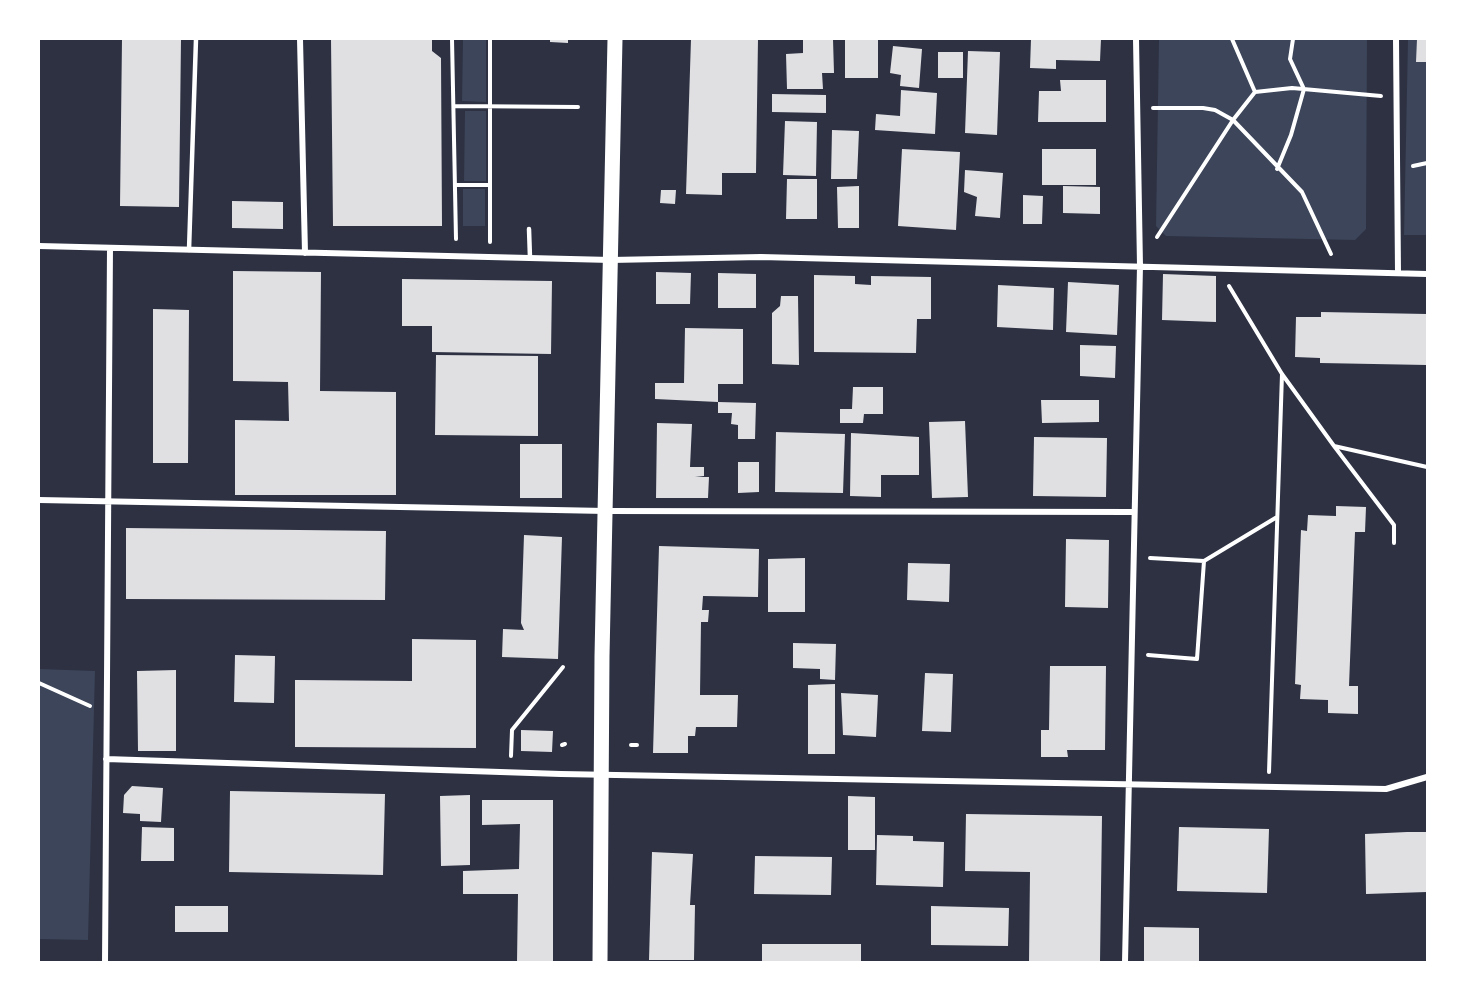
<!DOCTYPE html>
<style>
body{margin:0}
#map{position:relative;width:1466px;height:1001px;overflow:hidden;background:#2d3142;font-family:Montserrat,sans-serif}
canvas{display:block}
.frame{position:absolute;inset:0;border:40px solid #fff;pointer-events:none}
</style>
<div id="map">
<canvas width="1466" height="1001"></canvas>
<div class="frame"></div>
</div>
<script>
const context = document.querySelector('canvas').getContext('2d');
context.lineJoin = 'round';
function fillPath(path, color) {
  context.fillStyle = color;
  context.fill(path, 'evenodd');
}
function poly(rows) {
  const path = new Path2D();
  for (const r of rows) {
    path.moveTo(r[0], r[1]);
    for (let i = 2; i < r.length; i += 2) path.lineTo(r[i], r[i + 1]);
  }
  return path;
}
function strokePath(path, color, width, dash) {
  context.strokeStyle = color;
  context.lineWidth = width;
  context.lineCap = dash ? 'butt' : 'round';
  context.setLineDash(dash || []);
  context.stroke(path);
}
fillPath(poly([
 [463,39,486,39,486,102,462,101],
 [1159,39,1367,39,1366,229,1355,240,1166,236,1156,226],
 [1408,39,1427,39,1427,235,1404,235],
 [465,111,486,111,486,181,464,181],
 [463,189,485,189,485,226,463,226],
 [39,669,95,671,88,940,39,939]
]), '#3c4559');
fillPath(poly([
 [122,39,181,39,179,207,120,206],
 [331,39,432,39,432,51,441,58,442,226,333,226],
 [550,39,568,39,568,43,550,42],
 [691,39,758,39,756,173,722,173,722,195,686,194],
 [803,39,833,39,834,73,822,73,823,89,787,89,786,54,803,53],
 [845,39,878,39,878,78,845,78],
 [1031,39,1101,39,1100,61,1056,60,1056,69,1030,68],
 [1417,39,1427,39,1427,62,1416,62],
 [893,46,922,49,919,88,900,86,901,75,890,73],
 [968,51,1000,52,997,135,965,133],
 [938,52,963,52,963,78,938,78],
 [1060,80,1106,80,1106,122,1038,122,1039,91,1061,91],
 [901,90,937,93,935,134,875,130,876,114,900,116],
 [772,94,826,95,826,113,772,112],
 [785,121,817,122,816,176,783,175],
 [832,130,859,131,857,179,831,179],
 [902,149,960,152,956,230,898,226],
 [1042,149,1096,149,1096,185,1042,185],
 [965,170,1003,173,1000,218,975,216,977,197,964,192],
 [787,179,817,179,817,219,786,219],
 [859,186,859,228,838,228,837,187],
 [1063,186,1100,187,1100,214,1063,213],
 [661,190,676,190,675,204,660,203],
 [1023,195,1043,196,1042,224,1023,224],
 [232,201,283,202,283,229,232,228],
 [233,271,321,272,320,391,396,392,396,495,235,495,235,420,289,421,288,382,233,381],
 [656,272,691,273,690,304,656,304],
 [718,273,756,274,756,308,718,308],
 [1163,274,1216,276,1216,322,1162,320],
 [814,275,855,276,855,284,871,285,871,276,931,277,931,319,917,319,916,353,814,352],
 [402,279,552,281,551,354,432,352,432,326,402,326],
 [1068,282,1119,285,1117,335,1066,332],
 [998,285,1054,288,1053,330,997,327],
 [781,296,798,296,799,365,772,364,772,313,780,306],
 [153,309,189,310,188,463,153,463],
 [1321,312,1427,314,1427,365,1320,363,1320,358,1295,357,1296,317,1321,317],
 [685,328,743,329,743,384,718,384,718,402,756,403,755,439,738,439,738,425,731,424,732,413,718,413,718,402,655,399,655,383,684,383],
 [1080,345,1116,346,1115,378,1080,376],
 [436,355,538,356,538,436,435,435],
 [853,387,883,387,883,414,864,414,863,423,840,423,840,409,852,409],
 [1041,400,1099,400,1099,422,1042,423],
 [965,421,968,497,932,498,929,422],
 [657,423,692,424,690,467,704,467,704,476,695,477,709,477,708,498,656,498],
 [776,432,845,434,843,493,775,492],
 [851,433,919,437,919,475,881,475,881,497,850,496],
 [1034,437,1107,438,1106,497,1033,496],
 [520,444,562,444,562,498,520,498],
 [738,462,759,462,759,492,738,493],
 [1336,506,1366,507,1365,532,1355,532,1349,686,1358,686,1358,714,1328,713,1328,700,1300,699,1301,685,1295,684,1301,530,1307,531,1308,515,1336,516],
 [126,528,386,531,385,600,126,599],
 [524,535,562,537,558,659,502,657,503,629,524,630,521,623],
 [1066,539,1109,540,1108,608,1065,607],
 [659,546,759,549,758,597,703,596,702,610,709,610,708,622,701,622,700,695,738,695,737,727,696,727,695,736,688,736,688,753,653,753],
 [805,558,805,612,768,612,768,559],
 [908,563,950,564,949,602,907,600],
 [412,639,476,640,476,748,295,747,295,680,412,681],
 [793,643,836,644,835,680,820,679,820,669,793,668],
 [235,655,275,656,274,703,234,702],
 [1050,666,1106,666,1105,750,1067,750,1068,757,1041,757,1041,730,1049,730],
 [176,670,176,751,138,751,137,671],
 [925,673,953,674,951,732,922,731],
 [835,684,835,754,808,754,808,685],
 [841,693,878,695,876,737,843,735],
 [521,730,553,731,552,752,521,751],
 [132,786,163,788,161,822,140,821,140,814,123,813,124,795],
 [230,791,385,794,383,875,229,872],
 [470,795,470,865,441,866,440,796],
 [848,796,875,797,875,850,848,850],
 [482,800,553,800,553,962,517,962,518,894,463,894,463,871,519,869,520,824,482,825],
 [966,814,1102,816,1100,962,1029,962,1030,872,965,871],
 [142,827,174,828,174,861,141,861],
 [1179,827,1269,829,1267,893,1177,891],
 [1407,832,1427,832,1427,892,1366,894,1365,834],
 [877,835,913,836,913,841,944,842,943,887,876,885],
 [652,852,693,854,690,905,695,905,694,960,649,960],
 [755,856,832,857,831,895,754,894],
 [175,906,228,906,228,932,175,932],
 [931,906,1009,908,1008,946,931,945],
 [1144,927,1199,928,1199,962,1144,962],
 [762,944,861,944,861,962,762,962]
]), '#e0e0e3');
strokePath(poly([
 [452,39,456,239],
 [1232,39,1255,92],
 [454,106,578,107],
 [1153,108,1203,108,1215,110,1233,120,1302,192,1331,254],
 [1413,166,1427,163],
 [1277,169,1291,135,1304,89,1290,59,1293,39],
 [455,185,490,185],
 [1157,237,1233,120,1255,92,1292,88,1381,96],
 [490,242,490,39],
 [1229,286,1282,374,1334,446,1427,467],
 [1334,446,1394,525,1394,543],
 [1150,558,1204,561,1277,517],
 [1148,655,1197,659,1204,561],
 [39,683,90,706],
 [562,745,565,744],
 [631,745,637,745],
 [511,756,512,730,563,667],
 [1269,772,1282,374]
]), '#fff', 4);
strokePath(poly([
 [529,229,530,258],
 [189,250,196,39]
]), '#fff', 4.5);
strokePath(poly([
 [300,39,305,253],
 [1396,39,1398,273],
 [39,246,611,260,761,257,1427,274],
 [39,500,606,511,1133,512],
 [106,759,561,774,1386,789,1427,777],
 [105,962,110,248],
 [1125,962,1140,266,1136,39]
]), '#fff', 6);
strokePath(poly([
 [600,962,602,656,615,39]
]), '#fff', 15);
</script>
